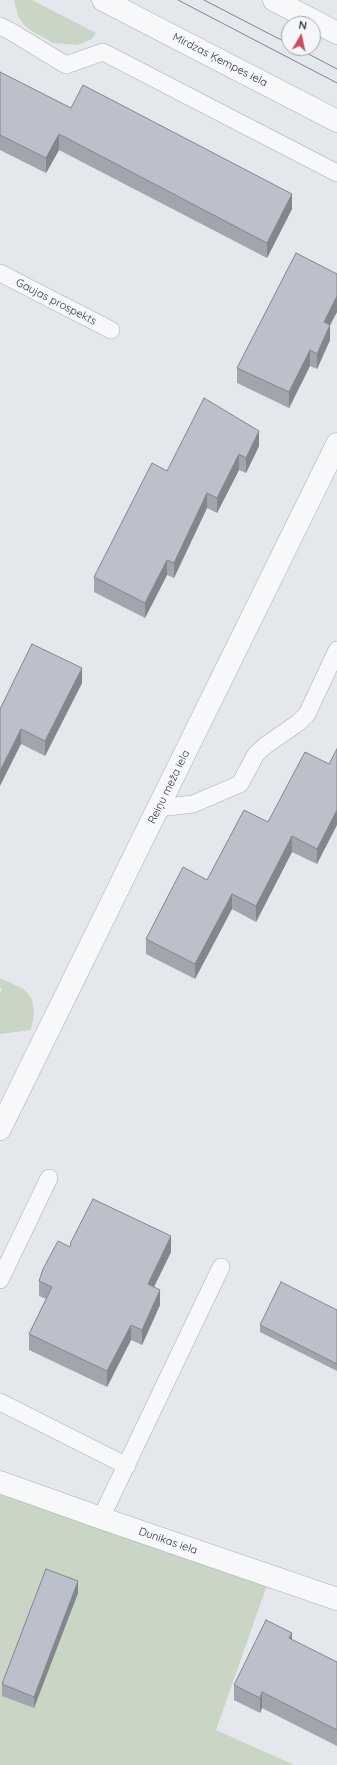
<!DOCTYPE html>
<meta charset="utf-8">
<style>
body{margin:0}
#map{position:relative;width:337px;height:1765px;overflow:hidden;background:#e4e7ec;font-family:Quicksand,sans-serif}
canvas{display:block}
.north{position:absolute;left:281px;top:16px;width:40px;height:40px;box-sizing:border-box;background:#f4f6f9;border:1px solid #a4a8b1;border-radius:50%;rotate:9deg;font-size:11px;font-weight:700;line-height:16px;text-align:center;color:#2b3445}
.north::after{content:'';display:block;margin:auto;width:14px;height:18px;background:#d1495b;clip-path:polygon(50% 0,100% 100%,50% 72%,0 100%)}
</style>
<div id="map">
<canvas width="337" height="1765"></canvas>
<div class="north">N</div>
</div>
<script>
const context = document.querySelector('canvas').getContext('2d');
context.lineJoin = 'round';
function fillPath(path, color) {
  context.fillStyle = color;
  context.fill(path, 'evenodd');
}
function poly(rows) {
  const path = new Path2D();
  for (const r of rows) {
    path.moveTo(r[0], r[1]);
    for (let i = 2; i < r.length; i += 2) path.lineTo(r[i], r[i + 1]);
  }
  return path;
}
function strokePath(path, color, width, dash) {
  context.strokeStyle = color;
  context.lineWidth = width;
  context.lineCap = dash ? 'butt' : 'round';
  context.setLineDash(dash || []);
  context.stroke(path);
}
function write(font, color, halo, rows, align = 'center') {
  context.font = font + ' Quicksand,sans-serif';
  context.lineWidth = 3.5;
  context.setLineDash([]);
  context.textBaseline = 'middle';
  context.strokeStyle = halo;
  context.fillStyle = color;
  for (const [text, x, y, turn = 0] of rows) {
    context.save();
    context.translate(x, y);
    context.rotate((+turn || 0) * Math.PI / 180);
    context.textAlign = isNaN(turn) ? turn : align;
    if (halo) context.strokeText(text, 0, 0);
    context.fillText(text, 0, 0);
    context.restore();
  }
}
fillPath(poly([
 [14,0,32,0,96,33,92,39,77,45,53,43,30,30,24,25,18,16],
 [0,978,24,989,32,999,34,1014,31,1030,0,1034,0,993,2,989,0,988],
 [0,1492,267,1585,216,1730,294,1765,0,1765]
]), '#c9d6c5');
const service = poly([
 [0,26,10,31,66,65,103,52,337,173],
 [0,273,111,330],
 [159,808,193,804,240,784,256,754,266,745,298,723,307,714,337,650],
 [0,1280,49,1178],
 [0,1402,127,1466],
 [101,1518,221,1267]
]);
const minor = poly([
 [103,0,337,121],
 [274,0,337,33],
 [0,1129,337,444],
 [0,1482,101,1518,337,1599]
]);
strokePath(service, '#a9aeb7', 18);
strokePath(minor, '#a9aeb7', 23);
strokePath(service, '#f7f8fa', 17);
strokePath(minor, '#f7f8fa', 22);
strokePath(poly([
 [178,0,337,83],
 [204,0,289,44],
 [297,48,337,69]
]), '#7d8696', 1);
fillPath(poly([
 [0,73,71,108,292,209,267,258,59,150,46,173,0,150],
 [337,274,337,312,330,325,330,340,317,369,310,366,289,408,237,383,237,368],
 [259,446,246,473,239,470,217,513,207,508,174,578,167,575,145,618,94,592,94,577,167,471],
 [82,683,45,756,21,744,0,709],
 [329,764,317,864,292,852,256,922,232,909,195,979,146,954,146,939],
 [70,1247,171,1252,154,1287,160,1305,142,1345,131,1340,107,1387,29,1350,29,1334,46,1299,39,1296,39,1281],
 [337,1310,337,1371,260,1332,260,1325],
 [78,1593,34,1708,2,1696,2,1684],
 [292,1640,337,1662,337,1746,262,1708,260,1713,234,1700,234,1685]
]), '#a1a5ae');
fillPath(poly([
 [59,134,59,150,46,173,46,158],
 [292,194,292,209,267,258,267,243],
 [337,296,337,312,330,325,330,340,317,369,317,354,324,322],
 [310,350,310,366,289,408,289,392],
 [259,431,259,446,246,473,246,458],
 [239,454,239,470,217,513,217,498],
 [207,493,207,508,174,578,174,563],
 [167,560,167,575,145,618,145,603],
 [82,668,82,683,45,756,45,741],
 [21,729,21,744,0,786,0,771],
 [337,810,337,825,317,864,317,849],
 [292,836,292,852,256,922,256,906],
 [232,894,232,909,195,979,195,964],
 [171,1236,171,1252,148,1299,148,1284],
 [160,1290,160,1305,142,1345,142,1330],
 [131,1325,131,1340,107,1387,107,1371],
 [78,1581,78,1593,34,1708,34,1697],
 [292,1633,292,1648,289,1638],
 [262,1692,262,1708,260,1713,260,1698]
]), '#83868d');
const building = poly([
 [0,72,71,108,83,85,292,194,267,243,59,134,46,158,0,135,0,72],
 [296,253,337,274,337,296,324,322,330,325,317,354,310,350,289,392,237,368,296,253],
 [204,398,259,431,246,458,239,454,217,498,207,493,174,563,167,560,145,603,94,577,152,463,167,471,204,398],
 [32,644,82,668,45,741,21,729,0,771,0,709,32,644],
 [337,749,337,810,317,849,292,836,256,906,232,894,195,964,146,939,183,867,207,880,244,810,268,822,305,752,329,764,337,749],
 [93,1199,171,1236,148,1284,160,1290,142,1330,131,1325,107,1371,29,1334,52,1287,39,1281,43,1269,58,1241,70,1247,71,1242,93,1199],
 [281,1282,337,1310,337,1364,260,1325,281,1282],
 [46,1569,78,1581,34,1697,2,1684,46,1569],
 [266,1620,292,1633,289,1638,337,1662,337,1730,262,1692,260,1698,234,1685,266,1620]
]);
fillPath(building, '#bbc0ca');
strokePath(building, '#83868d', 1);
write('11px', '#2b3445', '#f4f6f9', [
 ["Mirdzas Ķempes iela",220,60,27],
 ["Gaujas prospekts",56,302,27],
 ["Reiņu meža iela",169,787,-64],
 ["Dunikas iela",168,1541,19]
]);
</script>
